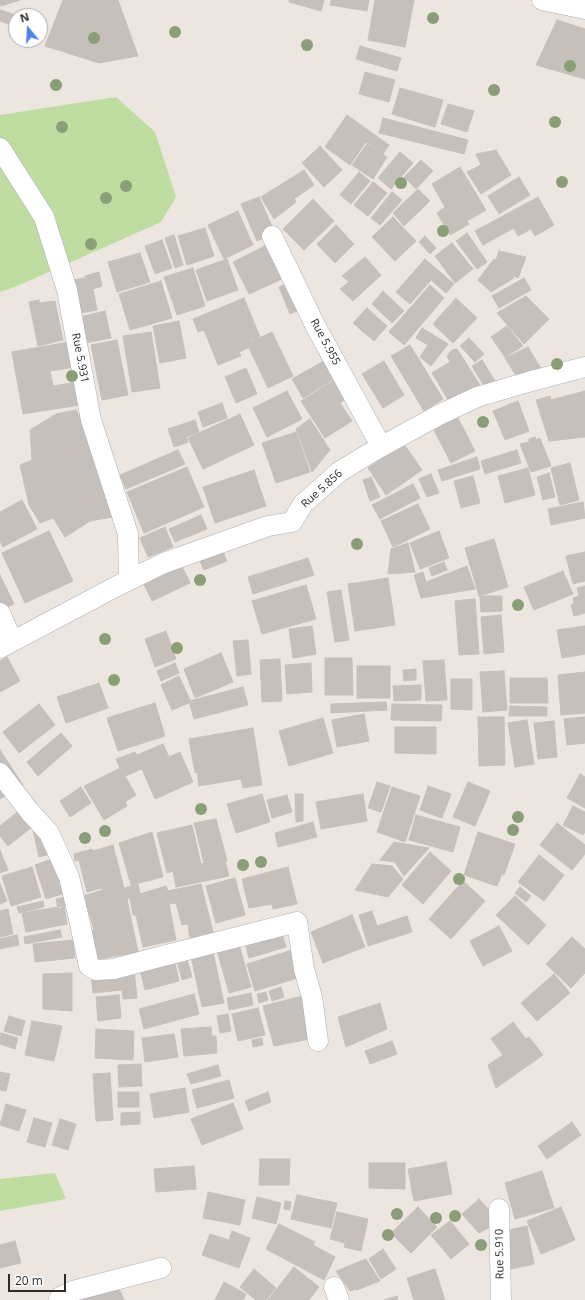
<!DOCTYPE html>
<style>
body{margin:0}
#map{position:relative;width:585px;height:1300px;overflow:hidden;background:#ece5e0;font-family:"Open Sans",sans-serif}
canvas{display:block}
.north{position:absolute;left:8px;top:8px;width:40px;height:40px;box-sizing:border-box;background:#fff;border:1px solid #ababab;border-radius:50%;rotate:342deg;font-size:11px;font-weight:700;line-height:16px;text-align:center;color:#2c2c2c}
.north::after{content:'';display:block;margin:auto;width:14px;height:18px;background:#4f83ea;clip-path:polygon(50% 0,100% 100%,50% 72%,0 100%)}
.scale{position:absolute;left:8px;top:1274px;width:58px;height:18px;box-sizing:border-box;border:2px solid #2c2c2c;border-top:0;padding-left:5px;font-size:12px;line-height:14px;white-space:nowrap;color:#2c2c2c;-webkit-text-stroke:3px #fff;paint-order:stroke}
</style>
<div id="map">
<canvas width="585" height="1300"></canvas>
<div class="north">N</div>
<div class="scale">20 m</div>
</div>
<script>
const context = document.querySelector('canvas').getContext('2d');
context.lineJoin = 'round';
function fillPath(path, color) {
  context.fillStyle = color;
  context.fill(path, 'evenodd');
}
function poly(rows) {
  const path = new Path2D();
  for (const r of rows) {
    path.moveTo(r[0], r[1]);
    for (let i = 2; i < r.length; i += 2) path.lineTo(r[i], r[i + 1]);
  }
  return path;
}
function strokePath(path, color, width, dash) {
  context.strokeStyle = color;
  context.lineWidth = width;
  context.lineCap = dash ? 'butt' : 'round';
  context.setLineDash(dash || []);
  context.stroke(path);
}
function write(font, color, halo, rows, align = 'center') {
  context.font = font + ' "Open Sans",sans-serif';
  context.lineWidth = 4;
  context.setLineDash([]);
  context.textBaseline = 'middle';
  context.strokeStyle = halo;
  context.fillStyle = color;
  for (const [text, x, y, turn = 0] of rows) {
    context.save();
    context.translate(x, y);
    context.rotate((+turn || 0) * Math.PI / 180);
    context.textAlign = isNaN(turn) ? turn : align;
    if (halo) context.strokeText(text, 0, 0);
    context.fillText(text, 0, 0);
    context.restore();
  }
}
fillPath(poly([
 [116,97,155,132,176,197,161,222,17,286,0,292,0,115],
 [55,1173,66,1199,0,1211,0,1179]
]), '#bfdda1');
const building = poly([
 [0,0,20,0,1,6,0,0],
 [63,0,118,0,138,56,99,63,45,46,63,0],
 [289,0,324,0,321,11,289,2,289,0],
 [331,0,369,0,367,11,330,5,331,0],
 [375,0,414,0,405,47,368,40,375,0],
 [0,10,16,15,12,25,0,21,0,10],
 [557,20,585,29,585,79,536,65,557,20],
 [360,46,401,58,397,71,356,59,360,46],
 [365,72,395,80,389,102,359,94,365,72],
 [400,88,443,100,435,127,392,114,400,88],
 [448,104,474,111,467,132,441,124,448,104],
 [347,115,389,145,383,154,366,142,350,165,325,147,347,115],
 [383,118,468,140,464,154,379,133,383,118],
 [367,144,387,157,373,179,352,165,367,144],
 [320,146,342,170,324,187,302,163,320,146],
 [496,150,511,175,481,194,467,172,481,165,476,154,496,150],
 [400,152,413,163,391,189,378,178,400,152],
 [421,160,433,171,416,189,404,177,421,160],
 [460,167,486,210,467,221,469,224,450,235,437,213,445,207,432,184,460,167],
 [304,170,314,185,294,199,296,202,274,219,261,197,304,170],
 [359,172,370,181,351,204,340,195,359,172],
 [519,177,530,195,499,214,488,196,519,177],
 [373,182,387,193,368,216,354,205,373,182],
 [418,189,430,201,404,226,393,213,418,189],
 [392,192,402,200,380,225,371,218,392,192],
 [259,197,275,233,257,241,241,204,259,197],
 [538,197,554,225,535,236,531,229,518,236,514,228,483,245,475,231,538,197],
 [313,199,334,221,304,250,283,229,313,199],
 [238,211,253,245,224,259,208,225,238,211],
 [393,217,416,241,395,261,372,237,393,217],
 [336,225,354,244,335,263,317,244,336,225],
 [205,228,214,256,187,265,178,236,205,228],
 [467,233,487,262,477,269,456,241,467,233],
 [174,235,183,265,175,268,165,238,174,235],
 [425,236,436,248,430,254,419,242,425,236],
 [162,240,172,268,155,274,145,246,162,240],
 [452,243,473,269,455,283,435,256,452,243],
 [265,246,282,279,249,294,233,262,265,246],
 [499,251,526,257,518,278,511,274,514,278,491,292,478,280,494,259,496,260,499,251],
 [140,253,150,282,117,292,108,262,140,253],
 [365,257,381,275,353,301,340,289,349,282,342,276,365,257],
 [227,259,238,290,207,301,196,270,227,259],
 [425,259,454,284,446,293,431,280,410,304,396,292,425,259],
 [193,268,205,306,177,315,164,277,193,268],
 [99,272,102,286,93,289,97,310,76,314,73,280,85,278,85,276,99,272],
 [524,278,531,290,499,308,492,296,524,278],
 [295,280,306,307,290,314,279,287,295,280],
 [161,281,172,318,130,330,119,294,161,281],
 [430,285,444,298,404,345,389,332,430,285],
 [383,291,404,311,392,323,372,304,383,291],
 [526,296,549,319,524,344,497,313,526,296],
 [244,298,260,337,250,341,252,346,239,352,241,356,218,365,204,330,198,332,193,319,244,298],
 [456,298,477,318,453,343,433,324,456,298],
 [39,300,39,303,55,301,63,340,38,346,29,302,39,300],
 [367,308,387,326,374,341,353,323,367,308],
 [105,311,111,338,85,343,80,317,105,311],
 [179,321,186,358,160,363,153,326,179,321],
 [507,326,523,346,505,357,491,337,507,326],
 [422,328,448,344,431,366,420,357,428,345,416,338,422,328],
 [151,332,160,388,132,392,123,336,151,332],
 [272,332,293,376,268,388,249,348,253,346,251,342,272,332],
 [469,338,484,354,475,362,460,346,469,338],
 [117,340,128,395,102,400,91,345,117,340],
 [69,342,74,367,50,371,53,386,77,382,80,405,23,414,12,352,69,342],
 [410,345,443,399,424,411,391,356,410,345],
 [528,347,543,372,522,385,505,358,528,347],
 [457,349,480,385,450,403,432,373,450,362,447,356,452,350,457,349],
 [329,358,339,376,303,398,292,379,329,358],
 [482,360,500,389,490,396,472,366,482,360],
 [384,361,404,395,383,408,362,374,384,361],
 [246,368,257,394,236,403,225,377,246,368],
 [346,373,358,391,340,403,352,421,325,438,301,401,346,373],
 [287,391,302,419,267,437,253,408,287,391],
 [585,391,585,437,549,441,536,400,550,396,551,400,585,391],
 [518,401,529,431,505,440,493,411,518,401],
 [222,403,227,418,203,427,198,412,222,403],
 [76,410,104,469,112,517,90,521,65,537,53,518,40,523,29,505,20,465,32,460,30,430,56,414,76,410],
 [240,414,254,445,203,469,188,438,240,414],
 [457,416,475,451,451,463,433,428,457,416],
 [310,419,330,450,312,472,296,429,310,419],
 [195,420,199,432,186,437,188,442,174,447,168,429,195,420],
 [296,432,310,472,276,483,262,443,296,432],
 [535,437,536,440,540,438,551,466,531,472,520,444,529,442,529,439,535,437],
 [404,444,422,470,386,495,368,468,404,444],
 [178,450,185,464,126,489,120,475,178,450],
 [517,450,521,463,485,474,481,461,517,450],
 [477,457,480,469,442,481,438,470,477,457],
 [570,463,579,500,560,505,551,468,570,463],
 [187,467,204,507,144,533,127,492,187,467],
 [528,468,535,495,505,503,498,476,528,468],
 [254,470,266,506,215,523,203,487,254,470],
 [549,473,555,497,543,500,537,477,549,473],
 [431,474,439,493,427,497,419,479,431,474],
 [473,476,480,503,461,508,454,481,473,476],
 [371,477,380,497,370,501,363,480,371,477],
 [413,484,420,498,380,519,372,505,413,484],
 [22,500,37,529,3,547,0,541,0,512,22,500],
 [583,502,585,518,551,525,548,509,583,502],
 [418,504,430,529,393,547,381,521,418,504],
 [201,515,207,529,175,542,169,529,201,515],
 [165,527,173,547,148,557,140,538,165,527],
 [49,531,73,581,25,603,2,553,49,531],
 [439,531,449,558,420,569,410,543,439,531],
 [494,539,508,587,479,596,465,548,494,539],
 [408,543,415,572,388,574,391,549,408,543],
 [221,547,227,561,204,570,198,557,221,547],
 [585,552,585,581,573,584,566,556,585,552],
 [308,558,314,575,253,594,248,577,308,558],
 [444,562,447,570,432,576,429,568,444,562],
 [181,564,190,583,152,601,143,582,181,564],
 [467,566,475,589,421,598,414,575,423,572,426,582,467,566],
 [563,571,573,594,534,610,524,587,563,571],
 [0,575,14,604,0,610,0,575],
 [388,578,395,625,355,631,348,584,388,578],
 [306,585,316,619,262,634,252,601,306,585],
 [585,586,585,613,574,616,571,605,574,604,573,598,579,596,577,588,585,586],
 [341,590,349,640,335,642,327,592,341,590],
 [480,596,502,596,502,611,481,612,480,596],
 [475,599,479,654,459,655,455,601,475,599],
 [501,615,504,652,484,654,481,617,501,615],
 [312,626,316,654,293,658,289,629,312,626],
 [585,626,585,654,562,658,557,630,585,626],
 [166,631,176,659,155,667,145,639,166,631],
 [248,640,251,674,237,676,233,641,248,640],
 [221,653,233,682,195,698,184,669,221,653],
 [7,657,20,681,0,692,0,661,7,657],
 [325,658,352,658,353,695,325,695,325,658],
 [280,659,282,701,262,702,260,660,280,659],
 [444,660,447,700,426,701,423,661,444,660],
 [175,663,179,673,161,681,157,671,175,663],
 [311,663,312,692,287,694,285,665,311,663],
 [357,666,390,666,390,698,357,698,357,666],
 [416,669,416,680,404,681,403,670,416,669],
 [504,671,507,710,483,712,480,672,504,671],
 [585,672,585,713,561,715,558,675,585,672],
 [179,676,191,702,172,710,161,685,179,676],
 [510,678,547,678,548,703,510,703,510,678],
 [451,679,472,679,472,710,451,709,451,679],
 [99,683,108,708,66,723,57,697,99,683],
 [421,685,421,700,394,701,393,686,421,685],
 [243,687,248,705,194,719,189,701,243,687],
 [386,702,387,710,331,713,331,704,386,702],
 [155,703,165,736,118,751,107,718,155,703],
 [39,704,55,725,19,753,3,732,39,704],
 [392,704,442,705,441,721,391,720,392,704],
 [510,706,547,707,547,716,509,716,510,706],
 [364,714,369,741,337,747,332,720,364,714],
 [478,717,504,717,505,765,479,766,478,717],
 [585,717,585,743,567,745,564,719,585,717],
 [323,718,333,753,289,766,279,731,323,718],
 [527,720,534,764,515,767,508,723,527,720],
 [554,721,557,757,538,759,534,723,554,721],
 [395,727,436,727,436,754,395,753,395,727],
 [253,728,262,785,243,788,241,779,199,786,197,772,195,773,189,739,253,728],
 [61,733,72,746,38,776,27,762,61,733],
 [163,744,169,757,180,752,193,782,155,799,142,769,125,776,136,795,125,802,127,806,104,820,84,786,120,768,116,759,135,752,137,755,163,744],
 [0,750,23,785,0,799,0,750],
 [580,774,585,777,585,808,567,798,580,774],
 [377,782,390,786,381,812,368,808,377,782],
 [468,782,490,791,475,826,453,817,468,782],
 [428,786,451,794,442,818,420,810,428,786],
 [81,787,91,803,70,817,60,801,81,787],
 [392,787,420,796,405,842,377,832,392,787],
 [262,794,270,822,236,833,227,804,262,794],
 [295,794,303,794,303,821,296,822,295,794],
 [363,794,367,821,321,829,316,802,363,794],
 [287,795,292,812,272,818,267,800,287,795],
 [573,806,585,812,585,832,583,835,563,825,573,806],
 [19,811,32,827,8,846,0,836,0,826,19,811],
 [416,815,460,827,453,852,409,840,416,815],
 [216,819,227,861,225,861,229,876,176,887,173,871,167,873,157,833,192,825,201,864,204,863,194,823,216,819],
 [313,822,317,837,278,847,275,833,313,822],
 [557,823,585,845,585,854,572,870,540,845,557,823],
 [54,825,61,851,39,857,33,831,54,825],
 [152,832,163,877,131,885,119,843,152,832],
 [478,832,515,844,504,875,502,874,497,886,464,875,478,832],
 [394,842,429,848,404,876,395,862,380,860,394,842],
 [113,845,124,888,138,884,140,894,166,886,168,891,201,884,213,932,190,938,188,924,182,925,176,903,169,904,176,940,143,947,136,915,133,915,130,898,127,899,138,952,95,960,90,931,94,930,88,910,84,910,82,896,103,890,102,888,87,892,79,860,75,861,74,854,92,849,93,851,113,845],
 [0,850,8,870,0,873,0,850],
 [430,852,451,871,423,904,402,885,430,852],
 [63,855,75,890,46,899,35,865,63,855],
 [539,855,564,875,544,901,518,882,539,855],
 [372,864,392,866,403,879,388,897,355,890,372,864],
 [32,867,41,897,11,906,2,876,32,867],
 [288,867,297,904,273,909,272,904,249,908,242,879,288,867],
 [235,878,245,915,216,923,206,886,235,878],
 [463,881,485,901,451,939,429,919,463,881],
 [0,884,7,901,0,904,0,884],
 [520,887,531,896,526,902,515,893,520,887],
 [76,895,78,903,58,909,56,899,76,895],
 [515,896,546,925,528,945,496,915,515,896],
 [43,901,44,907,19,913,17,907,43,901],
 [64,906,67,924,26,932,22,913,64,906],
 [8,909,13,934,0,937,0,911,8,909],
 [372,911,377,926,407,916,412,932,368,946,359,915,372,911],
 [352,915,365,947,323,963,311,932,352,915],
 [279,924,286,947,249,958,243,935,279,924],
 [499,926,512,951,483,966,470,941,499,926],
 [60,930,62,937,25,944,24,937,60,930],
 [17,935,19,945,0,949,0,939,17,935],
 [237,937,251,987,229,993,215,943,237,937],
 [572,937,585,949,585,973,571,988,546,964,572,937],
 [73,940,75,958,35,962,33,944,73,940],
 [211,943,224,1003,202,1007,189,947,211,943],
 [184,949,192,977,182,980,175,952,184,949],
 [293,950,301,977,255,991,247,964,293,950],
 [173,954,179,981,145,990,138,962,173,954],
 [133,960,137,998,123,999,122,990,93,993,90,964,133,960],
 [72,973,72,1011,43,1009,43,974,72,973],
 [554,974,570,993,537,1021,521,1003,554,974],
 [281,987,284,997,272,1001,269,991,281,987],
 [266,992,268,1000,259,1003,257,994,266,992],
 [251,993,253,1005,229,1010,227,998,251,993],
 [194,994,199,1014,144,1029,139,1009,194,994],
 [119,995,121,1018,98,1021,96,997,119,995],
 [303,996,310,1039,274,1046,263,1006,303,996],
 [380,1003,387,1029,346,1047,338,1017,380,1003],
 [258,1008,265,1035,238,1041,232,1014,258,1008],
 [228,1014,231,1031,220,1033,217,1016,228,1014],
 [9,1016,25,1021,21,1036,4,1031,9,1016],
 [32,1021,62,1026,54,1061,25,1055,32,1021],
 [513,1022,526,1039,529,1037,543,1055,496,1088,488,1065,503,1055,491,1039,513,1022],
 [211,1027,212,1036,216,1036,217,1053,184,1056,181,1029,211,1027],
 [96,1029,134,1031,133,1060,95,1058,96,1029],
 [1,1033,18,1038,15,1049,0,1044,1,1033],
 [174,1034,178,1057,145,1062,142,1038,174,1034],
 [262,1038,263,1045,253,1047,252,1040,262,1038],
 [392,1041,397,1054,370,1064,365,1051,392,1041],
 [141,1064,142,1086,119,1087,118,1065,141,1064],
 [218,1065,221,1076,191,1084,187,1074,218,1065],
 [0,1072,10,1074,6,1091,0,1090,0,1072],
 [110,1073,113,1120,96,1121,93,1074,110,1073],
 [229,1080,234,1098,197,1108,192,1090,229,1080],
 [185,1088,189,1112,154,1118,150,1094,185,1088],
 [118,1092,139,1092,139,1107,118,1107,118,1092],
 [268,1092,271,1102,249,1111,245,1101,268,1092],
 [233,1103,243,1129,202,1145,191,1119,233,1103],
 [6,1104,26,1110,19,1131,0,1125,6,1104],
 [140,1112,140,1124,121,1125,121,1113,140,1112],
 [34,1118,52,1123,45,1147,27,1142,34,1118],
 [60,1119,76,1124,68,1150,52,1145,60,1119],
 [572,1122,581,1135,547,1159,538,1146,572,1122],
 [260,1159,290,1159,289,1185,259,1185,260,1159],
 [446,1162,452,1194,414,1201,408,1169,446,1162],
 [369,1163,405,1163,405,1189,369,1188,369,1163],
 [194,1166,196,1189,156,1192,154,1169,194,1166],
 [542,1171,554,1208,515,1219,505,1183,542,1171],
 [208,1192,245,1200,240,1225,203,1218,208,1192],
 [297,1195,337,1203,331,1228,291,1219,297,1195],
 [257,1197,281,1203,276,1224,252,1218,257,1197],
 [479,1199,491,1212,488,1215,490,1218,490,1227,479,1233,462,1214,479,1199],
 [285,1201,291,1202,290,1210,284,1209,285,1201],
 [418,1207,437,1227,411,1253,391,1233,418,1207],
 [561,1207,575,1240,541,1254,527,1221,561,1207],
 [337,1212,368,1219,361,1251,344,1247,345,1243,330,1239,337,1212],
 [450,1221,469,1244,451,1259,431,1235,450,1221],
 [279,1224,315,1242,313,1245,335,1257,324,1280,266,1249,279,1224],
 [527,1226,534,1264,507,1270,499,1232,527,1226],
 [232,1231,250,1238,239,1268,202,1255,210,1234,229,1240,232,1231],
 [15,1241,21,1263,0,1268,0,1245,15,1241],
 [383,1249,396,1269,381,1279,369,1259,383,1249],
 [366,1259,380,1281,357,1290,356,1289,350,1291,336,1271,366,1259],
 [294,1267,319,1287,309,1300,268,1300,294,1267],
 [254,1269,276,1288,266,1300,256,1300,240,1287,254,1269],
 [435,1269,445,1300,414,1300,407,1278,435,1269],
 [224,1282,246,1294,243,1300,215,1300,224,1282],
 [117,1284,124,1300,80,1300,117,1284],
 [397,1296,398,1300,384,1300,397,1296]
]);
fillPath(building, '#c5c0bb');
strokePath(building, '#c8c0b9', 1);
const minor = poly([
 [542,0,585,9],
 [0,148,44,217,67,290,91,420,128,534,129,579],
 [272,236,315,325,381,446],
 [0,613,12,641],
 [0,648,119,585,164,563,268,526,292,522,303,504,339,472,375,450,439,415,477,397,528,382,585,367],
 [0,773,30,812,49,833,69,877,77,910,89,966,96,970,114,969,155,958,297,922,304,969,312,997,318,1041],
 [499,1209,501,1300],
 [334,1287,339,1300],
 [59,1300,60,1297,73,1291,161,1268]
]);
strokePath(minor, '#acb0b7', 21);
strokePath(minor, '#fff', 20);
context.fillStyle = '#8a9e77';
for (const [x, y] of [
 [433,18],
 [175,32],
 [94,38],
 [307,45],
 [570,66],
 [56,85],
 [494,90],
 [555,122],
 [62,127],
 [562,182],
 [401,183],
 [126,186],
 [106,198],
 [443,231],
 [91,244],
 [557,364],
 [72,376],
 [483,422],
 [357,544],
 [200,580],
 [518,605],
 [105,639],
 [177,648],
 [114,680],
 [201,809],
 [518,817],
 [513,830],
 [105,831],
 [85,838],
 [261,862],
 [243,865],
 [459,879],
 [397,1214],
 [455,1216],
 [436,1218],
 [388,1235],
 [481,1245]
]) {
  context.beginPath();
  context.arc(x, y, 6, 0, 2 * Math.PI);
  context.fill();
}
write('11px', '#2c2c2c', '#fff', [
 ["Rue 5.955",325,342,62],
 ["Rue 5.931",80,358,79],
 ["Rue 5.856",322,489,-42],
 ["Rue 5.910",500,1254,-91]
]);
</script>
